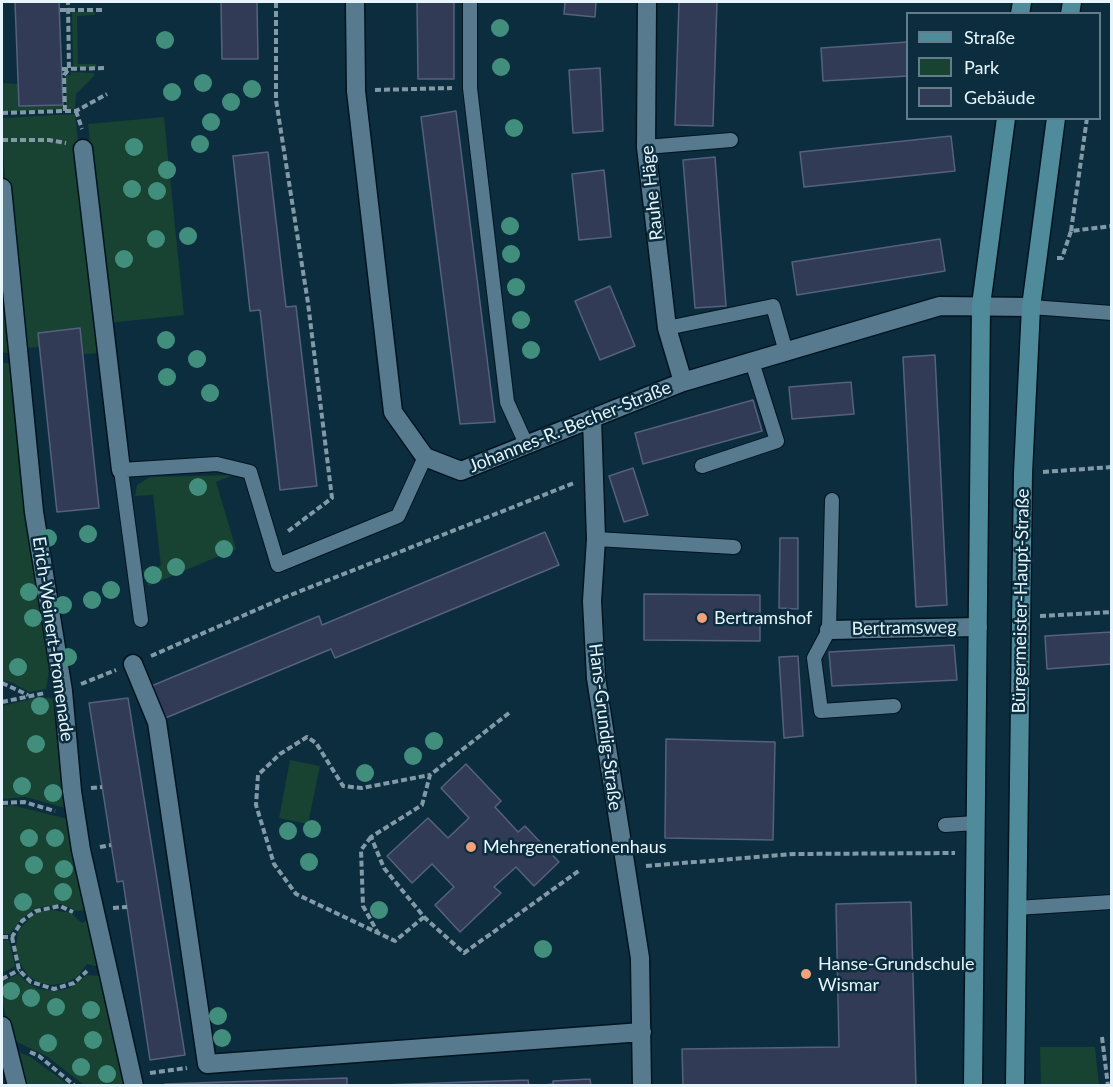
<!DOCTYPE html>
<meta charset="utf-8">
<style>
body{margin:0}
#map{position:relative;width:1113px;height:1087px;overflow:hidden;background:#0b2d3e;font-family:Lato,sans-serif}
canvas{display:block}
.frame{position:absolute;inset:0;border:3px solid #e6f5fe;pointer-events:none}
.legend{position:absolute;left:906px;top:12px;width:195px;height:108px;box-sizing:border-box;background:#0b2d3e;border:2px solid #637d8b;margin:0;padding:8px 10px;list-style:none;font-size:18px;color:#e6f5fe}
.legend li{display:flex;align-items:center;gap:12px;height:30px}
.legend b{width:30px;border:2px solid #637d8b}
</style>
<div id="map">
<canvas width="1113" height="1087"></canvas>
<div class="frame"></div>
<ul class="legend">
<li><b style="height:8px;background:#508b9b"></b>Straße</li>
<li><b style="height:16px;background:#184231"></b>Park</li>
<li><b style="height:16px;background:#313b56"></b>Gebäude</li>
</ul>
</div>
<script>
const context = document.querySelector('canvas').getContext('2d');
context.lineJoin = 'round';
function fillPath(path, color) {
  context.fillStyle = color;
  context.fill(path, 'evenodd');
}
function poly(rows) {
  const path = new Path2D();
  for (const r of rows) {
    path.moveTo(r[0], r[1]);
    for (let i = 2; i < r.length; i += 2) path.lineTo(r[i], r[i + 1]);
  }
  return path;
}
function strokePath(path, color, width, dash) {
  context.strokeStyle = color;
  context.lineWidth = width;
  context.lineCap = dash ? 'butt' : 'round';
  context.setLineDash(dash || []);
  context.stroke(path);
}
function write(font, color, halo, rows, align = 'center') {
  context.font = font + ' Lato,sans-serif';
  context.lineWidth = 5;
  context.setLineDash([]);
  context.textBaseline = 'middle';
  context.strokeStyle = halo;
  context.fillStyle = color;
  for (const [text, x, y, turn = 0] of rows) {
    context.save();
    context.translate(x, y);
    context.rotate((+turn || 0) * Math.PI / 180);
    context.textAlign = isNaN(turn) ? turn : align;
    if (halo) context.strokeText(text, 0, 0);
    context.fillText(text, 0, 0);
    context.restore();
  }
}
fillPath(poly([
 [72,12,95,12,95,15,77,16,78,64,96,64,96,67,73,68],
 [71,72,94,73,94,76,76,94,75,109,66,109,65,75,71,75],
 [2,83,18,84,19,106,63,105,63,109,2,112],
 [75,114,100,353,83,354,80,328,38,333,40,347,24,348,4,167,2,118],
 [164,117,184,315,108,323,88,124],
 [2,296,6,300,12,354,2,352],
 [2,363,13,363,51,659,46,689,29,692,13,683,2,680],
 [234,475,216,482,236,549,148,586,143,570,161,566,153,495,135,496,137,485,150,477],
 [39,697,52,698,57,704,68,809,26,797,2,799,2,706],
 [290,760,320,766,308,824,279,818],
 [11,805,68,819,89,910,77,911,62,904,36,908,21,919,10,934,2,934,2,807],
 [46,909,71,913,82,923,92,917,103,968,87,964,77,977,65,983,52,985,40,983,28,976,15,955,18,931,35,913],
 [2,940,9,940,15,966,2,973],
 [18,974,29,984,39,989,56,991,70,988,87,975,105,976,130,1085,84,1085,48,1057,11,1039,2,1000,2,982],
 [1040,1047,1095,1047,1099,1085,1041,1085],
 [13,1050,29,1056,69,1085,23,1085]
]), '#184231');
const building = poly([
 [15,2,59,2,63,105,19,106,15,2],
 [221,2,257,2,258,59,222,59,221,2],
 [417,2,454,2,454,79,418,79,417,2],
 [565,2,596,2,595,17,564,14,565,2],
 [679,2,717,2,713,126,675,125,679,2],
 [908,42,908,76,823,81,821,48,908,42],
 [600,68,603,131,573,133,569,70,600,68],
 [456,111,495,422,460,424,421,117,456,111],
 [951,136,955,171,804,187,800,152,951,136],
 [268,152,286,307,296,306,317,486,280,490,260,310,250,311,233,156,268,152],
 [715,157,726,306,695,308,683,160,715,157],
 [604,170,611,237,579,240,572,174,604,170],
 [940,239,945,271,797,295,792,262,940,239],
 [610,286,635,346,600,360,575,301,610,286],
 [80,328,99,508,57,512,38,333,80,328],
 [935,355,947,605,916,607,903,357,935,355],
 [851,382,854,414,792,419,789,387,851,382],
 [753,400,762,431,643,464,635,433,753,400],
 [633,468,648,515,624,522,609,476,633,468],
 [545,532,559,565,335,658,331,649,163,719,149,687,319,616,322,625,545,532],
 [780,538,798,538,798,609,779,608,780,538],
 [644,594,760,595,760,641,644,640,644,594],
 [1112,632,1112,664,1047,669,1045,636,1112,632],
 [954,645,957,680,832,686,829,652,954,645],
 [798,656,803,736,784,738,779,657,798,656],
 [128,698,185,1055,150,1060,123,881,117,882,89,703,128,698],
 [666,739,775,742,773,840,665,838,666,739],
 [466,764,501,801,495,807,518,832,525,826,559,862,534,886,516,867,494,887,501,893,460,932,435,905,454,887,432,864,412,883,387,856,428,818,448,838,469,818,441,788,466,764],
 [911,902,916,1086,683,1086,682,1049,839,1047,836,904,911,902],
 [347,1078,347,1086,165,1084,347,1078],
 [590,1079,591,1086,537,1086,553,1084,553,1081,590,1079],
 [528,1080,529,1086,354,1086,528,1080]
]);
fillPath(building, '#313b56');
strokePath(building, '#56617e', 1.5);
const lane = poly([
 [470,2,470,88,507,402,527,446],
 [646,147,731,140],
 [1031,307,1112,313],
 [667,328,773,306,786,352],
 [702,466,777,441,752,362],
 [832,500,829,630,814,658,821,711,894,706],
 [596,539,734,547],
 [141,620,121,470,217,464,250,472,278,565,398,516,425,457],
 [945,825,976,823],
 [1016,908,1112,902]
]);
const street = poly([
 [355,2,356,91,393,412,425,457,461,471,683,382,940,306,1031,307],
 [647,2,646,147,667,328,683,382],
 [83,149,121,470],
 [2,188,34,512,63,691,72,791,81,850,134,1086],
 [592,418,596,539,592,601,596,678,640,958,642,1086],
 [829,630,978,627],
 [133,664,157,722,207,1064,642,1032],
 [2,1026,17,1086]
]);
const secondary = poly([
 [1020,14,1022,2],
 [1070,14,1072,2],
 [973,1086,981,305,1006,118],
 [1015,1086,1023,473,1031,307,1056,118]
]);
strokePath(lane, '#001420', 16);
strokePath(street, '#001420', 21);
strokePath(secondary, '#001420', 21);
strokePath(poly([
 [276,2,276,100,308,303,332,498,287,532],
 [60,10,105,10],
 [62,69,106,68],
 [375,90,452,88],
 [65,111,76,111,107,94],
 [76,111,82,129],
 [2,113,65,111,64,75,69,69,68,2],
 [2,140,49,140,66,143],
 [1071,231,1087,118],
 [1057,258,1062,258,1071,231,1112,226],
 [1043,472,1112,467],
 [1040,616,1112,612],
 [151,656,288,596,574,483],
 [2,683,28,695],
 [81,684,116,670],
 [2,702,45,693],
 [509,713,430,775,422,805,371,837,384,868,424,917,464,953,580,870],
 [91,788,102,787],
 [2,803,24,802,55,811],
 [371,837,361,850,363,906,378,933],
 [100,847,111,845],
 [646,866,794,854,955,853],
 [113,908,127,907],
 [424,917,395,941,296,894,274,864,256,805,258,775,280,754,307,737,316,743,343,786,362,788,430,775],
 [2,937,12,937,22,921,36,911,60,906,73,912],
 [12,937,19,970,31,982,54,989,74,983,87,971],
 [2,979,19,970],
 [1102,1037,1108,1086],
 [30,1052,39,1056,75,1086],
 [150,1073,187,1068]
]), '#829aa7', 4, [6, 3]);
strokePath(lane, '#587a8e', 14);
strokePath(street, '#587a8e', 18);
strokePath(secondary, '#508b9b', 18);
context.fillStyle = '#428e7d';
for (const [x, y] of [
 [500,28],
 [165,40],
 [501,67],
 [203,83],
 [252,89],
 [172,92],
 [231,102],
 [211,122],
 [514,128],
 [200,144],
 [134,147],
 [167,170],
 [132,189],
 [157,191],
 [510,226],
 [188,236],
 [156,239],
 [511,254],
 [124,259],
 [516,287],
 [521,320],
 [166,340],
 [531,350],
 [197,359],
 [167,377],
 [210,393],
 [198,487],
 [88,534],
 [48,538],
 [224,549],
 [176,567],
 [153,575],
 [111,590],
 [29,592],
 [92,600],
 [63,605],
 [33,618],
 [68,657],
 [18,667],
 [40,706],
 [434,741],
 [36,744],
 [413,756],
 [365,773],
 [22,786],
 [53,793],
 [312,829],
 [288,831],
 [29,838],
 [55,838],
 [309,862],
 [34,865],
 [64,869],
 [63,892],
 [23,902],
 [379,910],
 [543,949],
 [11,991],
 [31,998],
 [56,1007],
 [91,1010],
 [218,1016],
 [222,1038],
 [93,1040],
 [48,1043],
 [81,1067],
 [107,1074]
]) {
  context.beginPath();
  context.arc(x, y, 9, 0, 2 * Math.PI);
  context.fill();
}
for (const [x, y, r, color] of [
 [702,618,6,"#f0a27b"],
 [471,847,6,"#f0a27b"],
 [806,974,6,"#f0a27b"]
]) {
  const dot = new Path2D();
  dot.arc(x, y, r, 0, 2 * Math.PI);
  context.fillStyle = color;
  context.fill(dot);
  strokePath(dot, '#0b2d3e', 2);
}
write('18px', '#e6f5fe', '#0b2d3e', [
 ["Rauhe Häge",652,193,-96],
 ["Johannes-R.-Becher-Straße",570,427,-22],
 ["Bürgermeister-Haupt-Straße",1021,601,-89],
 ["Bertramsweg",904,628,-1],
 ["Erich-Weinert-Promenade",53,639,82],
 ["Hans-Grundig-Straße",605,727,83]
]);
write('18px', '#e6f5fe', '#0b2d3e', [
 ["Bertramshof",714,618],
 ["Mehrgenerationenhaus",483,847],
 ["Hanse-Grundschule",818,964],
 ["Wismar",818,985]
], 'left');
</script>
